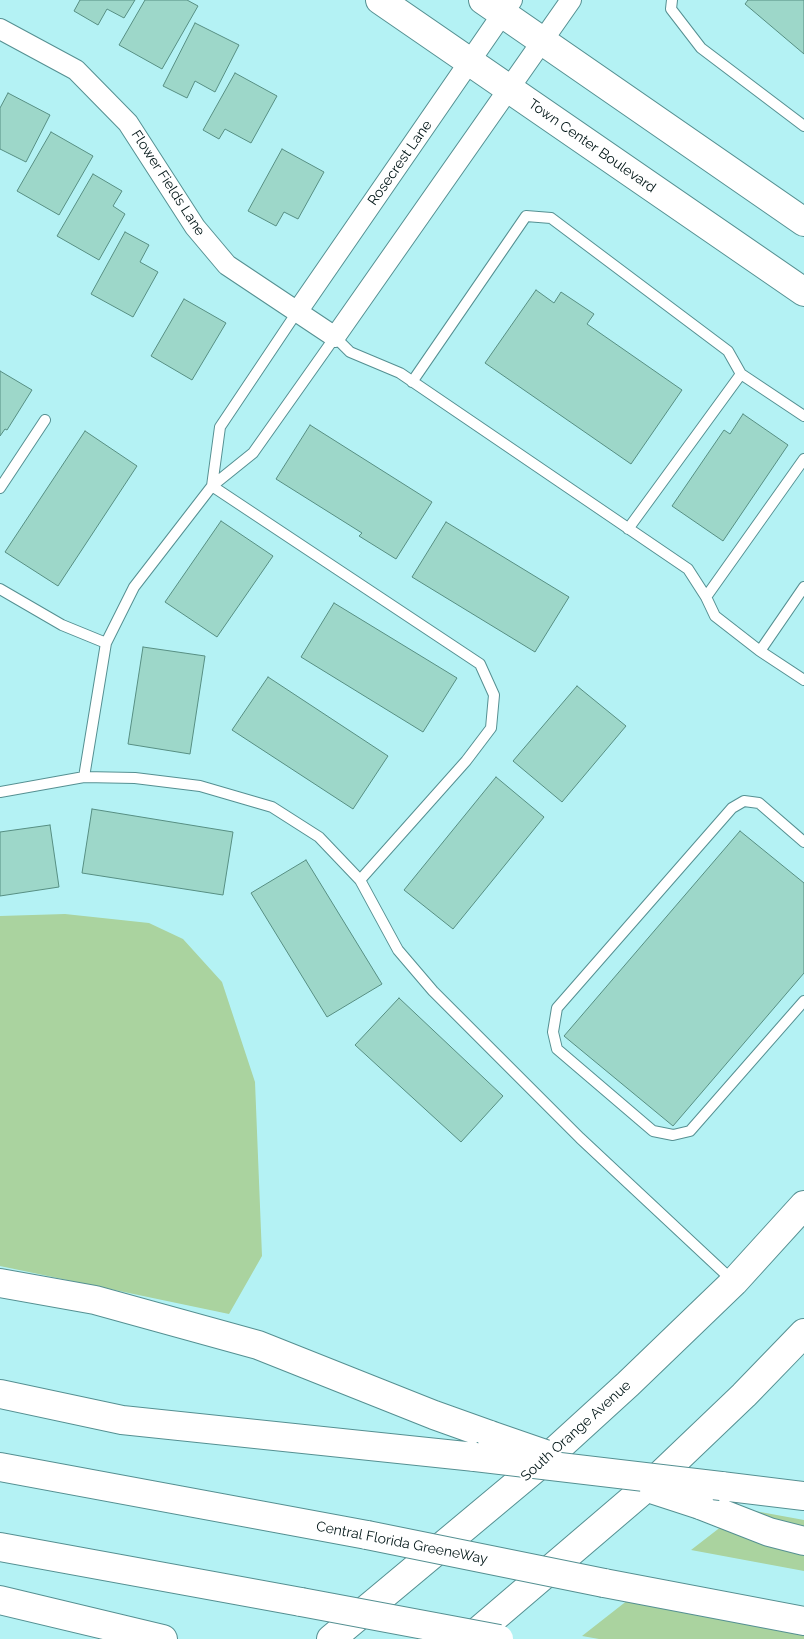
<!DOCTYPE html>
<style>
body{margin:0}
canvas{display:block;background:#b4f2f4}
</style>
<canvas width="804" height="1639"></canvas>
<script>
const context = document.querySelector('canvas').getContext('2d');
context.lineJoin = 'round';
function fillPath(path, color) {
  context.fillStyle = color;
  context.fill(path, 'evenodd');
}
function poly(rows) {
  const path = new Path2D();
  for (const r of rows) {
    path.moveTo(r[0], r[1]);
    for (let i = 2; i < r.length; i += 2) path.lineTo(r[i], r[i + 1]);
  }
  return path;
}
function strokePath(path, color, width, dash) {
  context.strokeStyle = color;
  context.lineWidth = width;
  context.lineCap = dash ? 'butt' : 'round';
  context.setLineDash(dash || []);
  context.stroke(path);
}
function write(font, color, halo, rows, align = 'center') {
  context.font = font + ' Raleway,sans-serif';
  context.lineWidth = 4;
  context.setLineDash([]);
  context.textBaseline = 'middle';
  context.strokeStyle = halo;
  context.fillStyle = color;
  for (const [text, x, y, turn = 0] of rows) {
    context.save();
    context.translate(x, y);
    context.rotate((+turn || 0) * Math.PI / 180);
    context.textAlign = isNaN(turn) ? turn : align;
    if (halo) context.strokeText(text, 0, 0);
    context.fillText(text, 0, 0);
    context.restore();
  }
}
fillPath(poly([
 [65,914,149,923,183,939,222,982,255,1082,262,1256,229,1314,0,1266,0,916],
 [744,1509,804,1520,804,1571,691,1550],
 [642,1589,804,1621,804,1639,599,1639,582,1636]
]), '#aad39f');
const building = poly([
 [80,0,135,0,124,18,107,9,98,25,74,11,80,0],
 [145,0,187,0,198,6,162,69,119,45,145,0],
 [748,0,804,0,804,54,745,4,748,0],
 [195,23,239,45,215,92,195,81,187,98,163,86,195,23],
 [235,73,277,96,251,143,225,129,219,139,203,130,235,73],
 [8,93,50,115,26,162,0,149,0,108,8,93],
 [51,132,93,156,59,215,17,191,51,132],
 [282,149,324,172,298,219,284,212,276,226,248,211,282,149],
 [93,174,122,191,113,206,125,214,99,260,57,236,93,174],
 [125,232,149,245,140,262,158,272,133,317,91,294,125,232],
 [536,290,554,303,561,292,594,314,587,324,682,390,631,464,485,363,536,290],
 [184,299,226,323,192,380,151,356,184,299],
 [0,371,32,390,7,430,5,429,0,436,0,371],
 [743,414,788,445,723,541,672,506,724,430,730,434,743,414],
 [310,425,432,502,396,559,359,536,362,533,276,479,310,425],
 [85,431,137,466,58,586,5,552,85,431],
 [221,521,273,556,217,637,165,602,221,521],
 [446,522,569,597,535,652,412,577,446,522],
 [334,603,457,678,423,732,301,657,334,603],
 [143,647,205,656,190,754,128,744,143,647],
 [268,677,388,756,353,809,232,730,268,677],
 [577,686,626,726,562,802,513,761,577,686],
 [496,777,544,817,453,929,404,890,496,777],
 [92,809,233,832,223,895,82,873,92,809],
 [50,825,59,887,0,896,0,832,50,825],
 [740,831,804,883,804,973,673,1126,564,1036,740,831],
 [306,860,382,984,327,1017,251,893,306,860],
 [399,998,503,1096,461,1142,355,1045,399,998]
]);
fillPath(building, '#9dd7c9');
strokePath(building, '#578f83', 1);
const lane = poly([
 [672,0,671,9,701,48,804,126],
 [412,382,526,216,551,218,728,351,741,374],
 [212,486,480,664,494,695,491,728,466,761,360,880],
 [212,486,220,427,297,312],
 [0,488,45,420],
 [628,529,741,374,804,416],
 [0,589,62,625,106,643],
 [706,597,804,459],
 [760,651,804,680],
 [84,777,106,643,134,587,212,486,253,453,335,337,350,352,400,373,688,569,706,597,715,616,760,651,804,587],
 [0,792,84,777,135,778,200,786,272,807,319,837,360,880,398,950,433,991,580,1138,733,1281],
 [804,842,759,803,744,801,732,808,557,1008,553,1032,557,1049,653,1131,673,1135,690,1131,804,1001]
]);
const street = poly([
 [0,29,76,70,128,123,195,227,227,265,335,337,571,0],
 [297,312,512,0]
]);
const secondary = poly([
 [380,0,804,292],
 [483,0,804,222]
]);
const primary = poly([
 [331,1639,537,1467,628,1384,734,1282,804,1205],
 [469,1639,655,1480,744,1395,804,1333]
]);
const highway = poly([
 [0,1283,95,1300,258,1345,434,1415,490,1435],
 [0,1394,122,1420,475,1457],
 [0,1467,367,1535],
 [721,1486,804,1496],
 [700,1505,769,1532,804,1541],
 [0,1547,301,1602],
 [604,1583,804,1621],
 [0,1600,163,1639]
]);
strokePath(lane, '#559092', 12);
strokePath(street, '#559092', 22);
strokePath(secondary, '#559092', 30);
strokePath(primary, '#559092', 30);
strokePath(highway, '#559092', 30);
strokePath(lane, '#fff', 10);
strokePath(street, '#fff', 20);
strokePath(secondary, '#fff', 28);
strokePath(primary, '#fff', 28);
strokePath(highway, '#fff', 28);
const highwayBridge = poly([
 [490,1435,545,1454],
 [475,1457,721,1486],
 [654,1490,700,1505],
 [367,1535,604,1583],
 [301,1602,499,1639]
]);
strokePath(highwayBridge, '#559092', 30, []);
strokePath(highwayBridge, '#fff', 28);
write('14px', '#001516', '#fff', [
 ["Town Center Boulevard",592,146,35],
 ["Rosecrest Lane",400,163,-55],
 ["Flower Fields Lane",168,183,57],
 ["South Orange Avenue",576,1431,-42],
 ["Central Florida GreeneWay",402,1543,11]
]);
</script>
